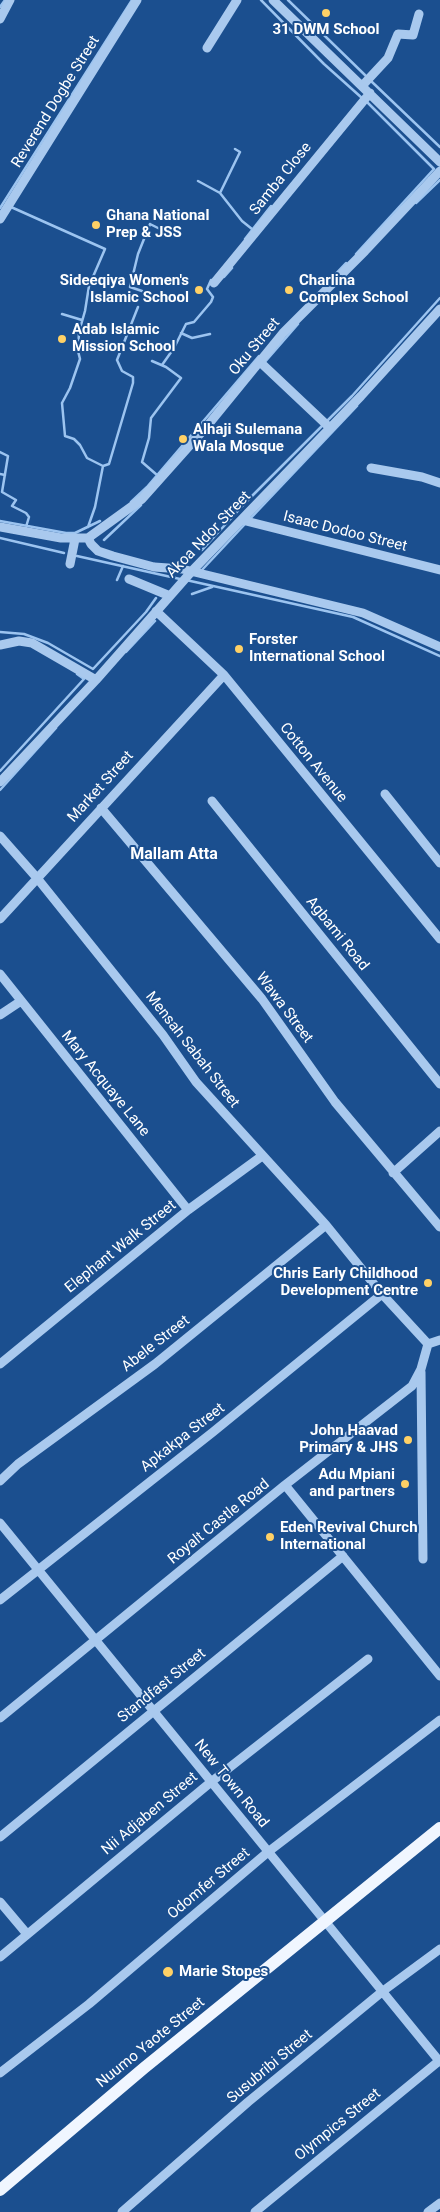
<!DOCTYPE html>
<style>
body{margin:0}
canvas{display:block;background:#1b4f8f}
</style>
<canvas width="440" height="2212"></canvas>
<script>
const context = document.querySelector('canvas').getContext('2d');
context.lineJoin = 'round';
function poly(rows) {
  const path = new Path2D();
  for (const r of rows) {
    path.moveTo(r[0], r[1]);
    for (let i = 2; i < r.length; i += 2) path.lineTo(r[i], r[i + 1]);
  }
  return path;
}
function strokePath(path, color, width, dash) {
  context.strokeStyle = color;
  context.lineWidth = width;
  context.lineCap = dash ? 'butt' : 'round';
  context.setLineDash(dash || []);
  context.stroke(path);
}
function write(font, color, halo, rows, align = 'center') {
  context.font = font + ' Roboto,sans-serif';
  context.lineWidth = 4;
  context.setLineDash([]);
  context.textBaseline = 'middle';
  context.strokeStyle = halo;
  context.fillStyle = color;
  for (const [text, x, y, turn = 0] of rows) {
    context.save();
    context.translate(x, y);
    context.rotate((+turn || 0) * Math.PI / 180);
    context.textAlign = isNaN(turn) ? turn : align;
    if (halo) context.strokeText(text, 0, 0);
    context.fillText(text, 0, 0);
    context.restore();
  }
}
strokePath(poly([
 [261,0,324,64,362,98],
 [288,0,367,77],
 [0,7,5,0],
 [371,81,440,147],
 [198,181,220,193,242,221,252,229],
 [220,193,240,152,235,149],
 [416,203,440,180],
 [11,207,105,249,89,286,85,311,79,332,78,351,80,359,70,388,62,403,65,436,74,439,80,445,87,458,103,466,109,464,133,383,133,377,122,371,117,360,138,307],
 [0,208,132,0],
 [245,239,271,206],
 [356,254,434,169,366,101],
 [224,277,232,268],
 [326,284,346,263],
 [142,291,130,287,138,254,150,224,160,229],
 [62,314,82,320],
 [181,333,192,338,210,334],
 [152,361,166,367,181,378,151,418,149,438,142,462,157,475],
 [264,363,298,324],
 [162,365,174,348,186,324,194,322,211,302,213,297,207,289,211,280],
 [0,452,8,456,2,492,16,500,12,506,26,513,29,517,26,527],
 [0,474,5,475],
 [131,502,147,487,259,356],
 [249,520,357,406],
 [0,521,66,533,75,533,100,521],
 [88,527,95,507,103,466],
 [0,538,64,553],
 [104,540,141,505],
 [202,550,246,502,352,396,440,298],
 [77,556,180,579],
 [201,571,245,524],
 [117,580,123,566],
 [186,580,353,617,440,656],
 [192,594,212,587],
 [0,632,24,634,48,643,93,669,146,612,156,598],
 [126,652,155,621],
 [0,771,84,679,77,674],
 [0,790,56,728]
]), '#9cc4f0', 2.5);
strokePath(poly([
 [273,0,440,162],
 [0,19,10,0],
 [207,48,237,0],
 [362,86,388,58,398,34,413,35,419,14],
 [0,219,137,0],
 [214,283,370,93],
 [260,362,330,428],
 [371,468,422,477,440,483],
 [242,520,440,570],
 [0,527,61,538,88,538,142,499,208,425,283,333,365,251,440,171],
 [88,538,91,544,98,551,113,556,154,567,182,569,363,613,440,647],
 [70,564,75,539],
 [129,579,170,596],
 [156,611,224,675,440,939],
 [0,645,19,641,32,643,96,680],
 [0,782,96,680,192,571,361,396,440,309],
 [385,794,440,863],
 [212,801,440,1084],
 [101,808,262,999,335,1102,440,1227],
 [0,836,37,878,163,1035,196,1082,326,1225,382,1294,428,1344],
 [0,919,224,675],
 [0,974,188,1210],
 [0,1015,21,1001],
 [393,1173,440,1131],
 [0,1364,188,1210,262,1156],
 [421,1372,423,1559],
 [0,1481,18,1464,155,1364,326,1225],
 [285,1485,440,1676],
 [0,1523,440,2062],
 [0,1600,213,1432,382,1294],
 [0,1718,285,1485,412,1386,421,1369,428,1344,440,1340],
 [0,1837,343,1556],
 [0,1902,27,1934],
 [0,1957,211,1782,368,1659],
 [0,2073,89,2004,268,1852,440,1720],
 [122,2212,248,2102,383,1991,440,1949],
 [255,2212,439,2061],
 [428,2212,440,2203]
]), '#a9c9ee', 9);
strokePath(poly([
 [0,2190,144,2068,440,1828]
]), '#f0f6ff', 12);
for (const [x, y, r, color] of [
 [326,13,5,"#ffd166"],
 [96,225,5,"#ffd166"],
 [199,290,5,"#ffd166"],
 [289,290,5,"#ffd166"],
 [62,339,5,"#ffd166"],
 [183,439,5,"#ffd166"],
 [239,649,5,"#ffd166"],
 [428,1283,5,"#ffd166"],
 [408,1440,5,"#ffd166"],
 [405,1484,5,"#ffd166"],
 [270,1537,5,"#ffd166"],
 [168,1972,6,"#ffd166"]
]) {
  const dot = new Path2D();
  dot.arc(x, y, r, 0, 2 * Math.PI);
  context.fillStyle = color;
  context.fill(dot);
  strokePath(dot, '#1b4f8f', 2);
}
write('bold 15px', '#fff', '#1b4f8f', [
 ["31 DWM School",326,30,"center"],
 ["Ghana National",106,216],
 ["Prep & JSS",106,233],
 ["Sideeqiya Women's",189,281,"right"],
 ["Islamic School",189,298,"right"],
 ["Charlina",299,281],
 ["Complex School",299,298],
 ["Adab Islamic",72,330],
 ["Mission School",72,347],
 ["Alhaji Sulemana",193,430],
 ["Wala Mosque",193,447],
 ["Forster",249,640],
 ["International School",249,657],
 ["Chris Early Childhood",418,1274,"right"],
 ["Development Centre",418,1291,"right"],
 ["John Haavad",398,1431,"right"],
 ["Primary & JHS",398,1448,"right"],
 ["Adu Mpiani",395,1475,"right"],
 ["and partners",395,1492,"right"],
 ["Eden Revival Church",280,1528],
 ["International",280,1545],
 ["Marie Stopes",179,1972]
], 'left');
write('15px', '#fff', '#1b4f8f', [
 ["Reverend Dogbe Street",56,102,-58],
 ["Samba Close",281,179,-51],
 ["Oku Street",255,347,-50],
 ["Isaac Dodoo Street",345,532,14],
 ["Akoa Ndor Street",209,535,-46],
 ["Cotton Avenue",313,763,51],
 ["Market Street",101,787,-48],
 ["Agbami Road",337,934,51],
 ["Wawa Street",284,1008,53],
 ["Mensah Sabah Street",192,1050,52],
 ["Mary Acquaye Lane",105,1084,51],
 ["Elephant Walk Street",121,1247,-39],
 ["Abele Street",156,1344,-38],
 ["Apkakpa Street",183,1438,-38],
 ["Royalt Castle Road",219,1522,-39],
 ["Standfast Street",162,1686,-39],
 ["New Town Road",231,1784,51],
 ["Nii Adjaben Street",150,1814,-40],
 ["Odomfer Street",209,1884,-40],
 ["Nuumo Yaote Street",151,2043,-39],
 ["Susubribi Street",270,2067,-40],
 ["Olympics Street",338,2125,-39]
]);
write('bold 16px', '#fff', '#1b4f8f', [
 ["Mallam Atta",174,855]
]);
</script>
